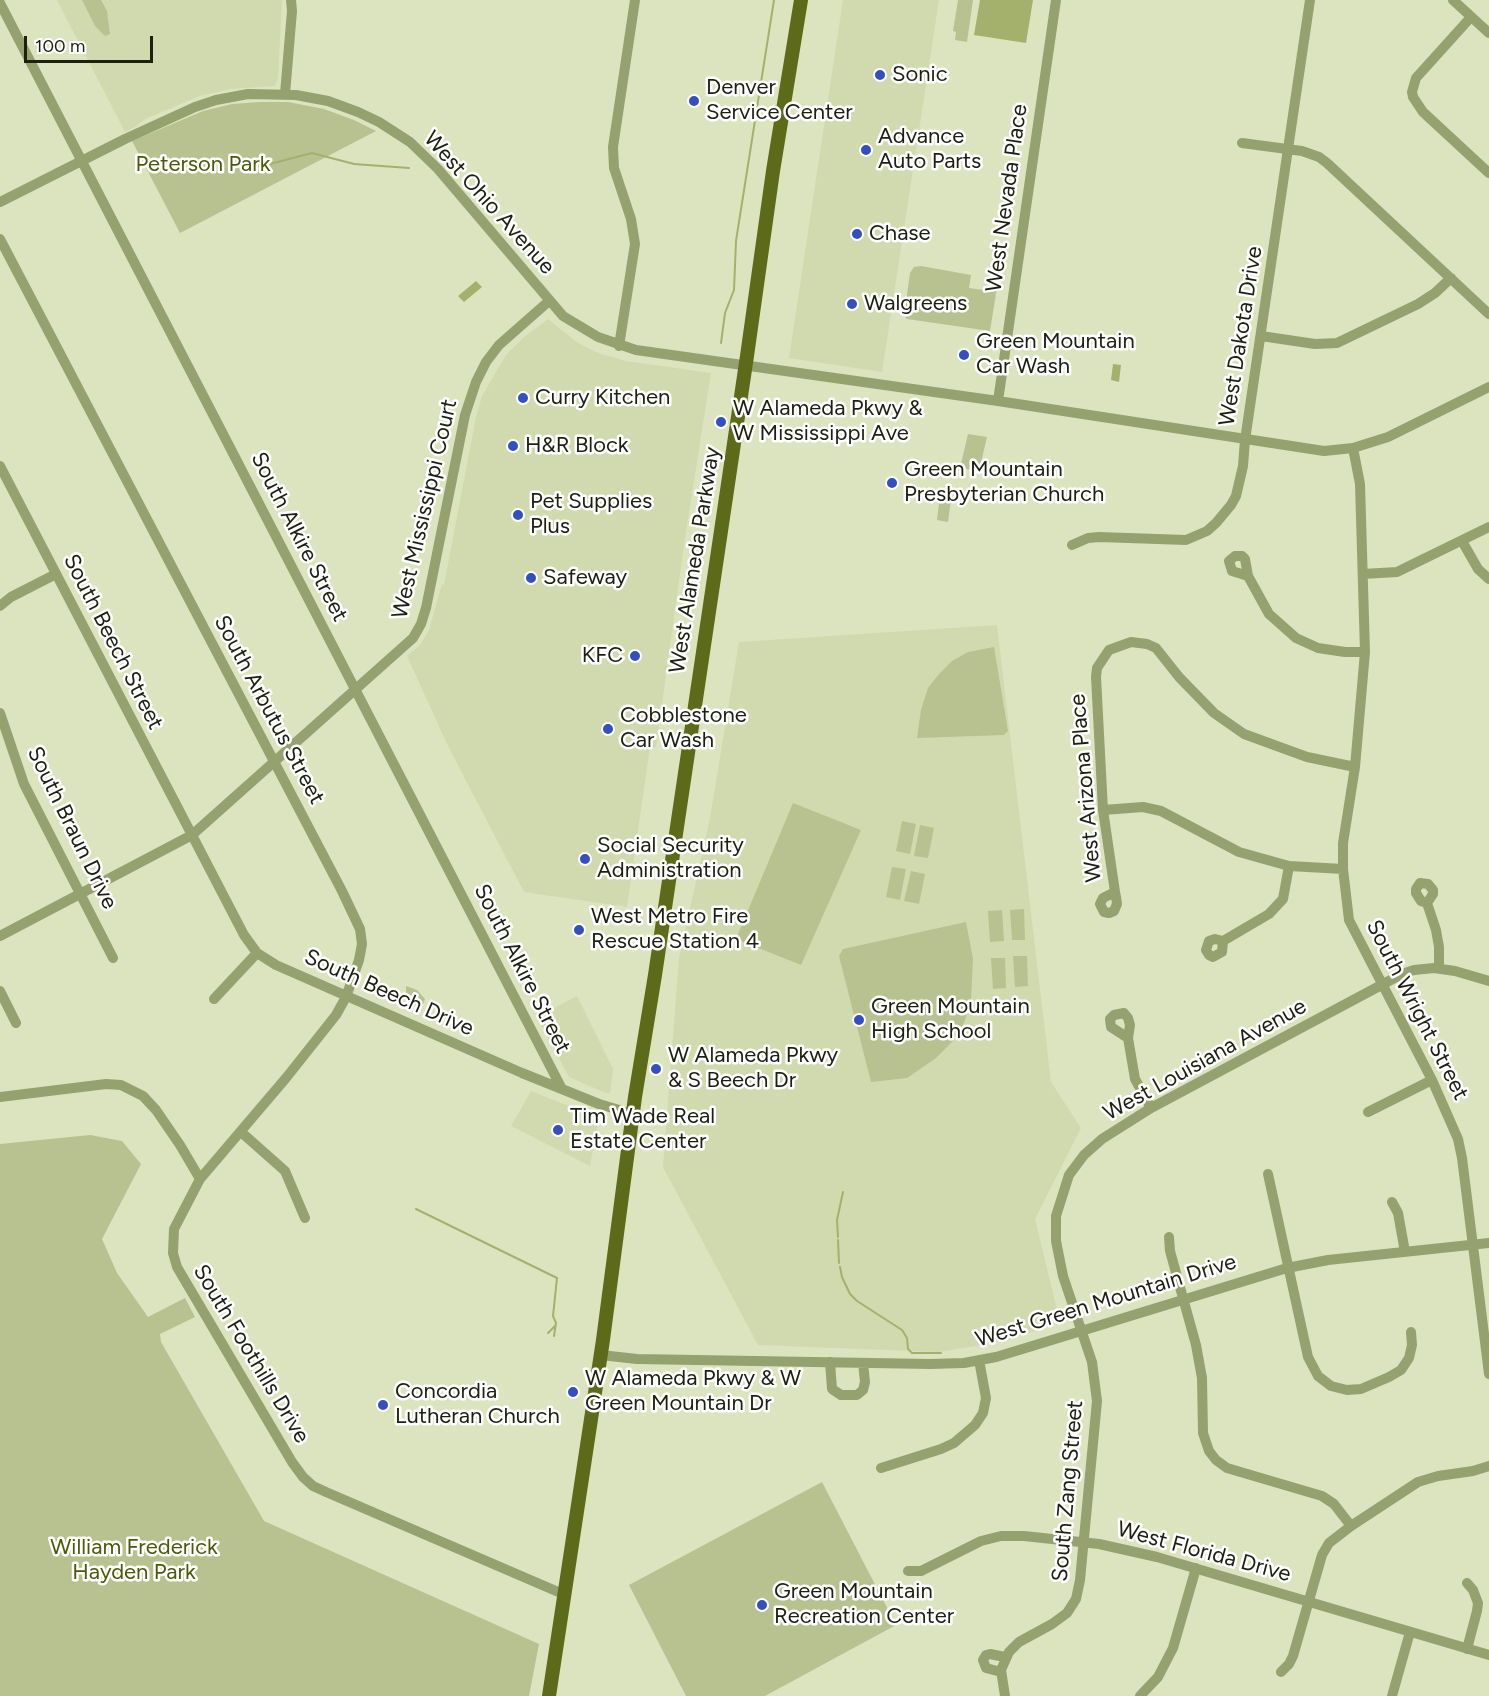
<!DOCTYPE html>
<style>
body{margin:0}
#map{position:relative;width:1489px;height:1696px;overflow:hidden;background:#dbe4bf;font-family:Figtree,sans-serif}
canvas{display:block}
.scale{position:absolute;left:24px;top:36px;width:129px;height:27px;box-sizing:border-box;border:3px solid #1c1f11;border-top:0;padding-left:8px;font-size:18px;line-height:21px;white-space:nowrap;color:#1c1f11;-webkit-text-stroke:4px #fff;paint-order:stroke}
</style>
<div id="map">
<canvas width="1489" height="1696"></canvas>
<div class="scale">100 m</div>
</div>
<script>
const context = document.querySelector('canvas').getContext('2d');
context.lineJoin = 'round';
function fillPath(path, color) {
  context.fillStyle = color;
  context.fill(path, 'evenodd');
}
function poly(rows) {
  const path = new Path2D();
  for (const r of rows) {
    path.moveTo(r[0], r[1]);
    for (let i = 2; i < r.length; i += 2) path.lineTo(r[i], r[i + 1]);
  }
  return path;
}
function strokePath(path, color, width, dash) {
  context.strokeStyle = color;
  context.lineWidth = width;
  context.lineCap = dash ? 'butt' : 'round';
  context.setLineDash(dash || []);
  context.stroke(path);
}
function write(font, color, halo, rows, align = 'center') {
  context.font = font + ' Figtree,sans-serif';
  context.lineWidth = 5;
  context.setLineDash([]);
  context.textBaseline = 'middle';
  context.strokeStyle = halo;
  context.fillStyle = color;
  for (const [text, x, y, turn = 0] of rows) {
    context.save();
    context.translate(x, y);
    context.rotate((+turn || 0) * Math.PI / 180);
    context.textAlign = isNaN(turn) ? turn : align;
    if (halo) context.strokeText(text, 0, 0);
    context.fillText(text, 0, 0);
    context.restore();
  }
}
fillPath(poly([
 [57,0,282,0,278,78,275,86,231,89,200,96,145,119,135,127,125,132],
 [843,0,939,0,882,372,789,358],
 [548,319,578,343,598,353,626,361,711,373,685,538,656,747,650,747,627,907,524,892,448,746,407,656,420,645,429,630,442,584,444,585,476,417,482,396,506,355,524,337],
 [997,625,1051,1082,1081,1128,1035,1219,1060,1322,1005,1341,939,1352,758,1345,663,1167,679,958,710,818,739,642],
 [577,996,613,1069,610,1093,606,1093,569,1077,537,1017],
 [531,1091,599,1118,590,1166,511,1126]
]), '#d0daae');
fillPath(poly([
 [82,0,101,0,107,11,110,34,105,36,95,26],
 [958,0,973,0,967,42,955,40,956,32,953,31],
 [260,102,288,102,324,109,354,120,376,131,180,233,132,141,203,111,232,104],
 [921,266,971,275,969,288,991,291,994,274,999,275,990,331,907,319,904,316,910,273,914,267],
 [968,434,987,437,979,471,960,468],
 [948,490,952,491,948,522,937,520,940,495],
 [994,647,1008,731,1004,735,917,738,921,710,928,688,939,674,952,661,968,652],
 [793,803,861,830,801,965,736,939],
 [902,821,916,824,910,854,896,851],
 [920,825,934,828,928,858,914,856],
 [892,867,906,869,900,900,886,897],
 [911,871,925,874,919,904,904,901],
 [1024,909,1025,940,1012,940,1010,910],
 [1002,910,1004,941,990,942,988,911],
 [966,922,973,959,971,1000,964,1023,953,1041,936,1058,907,1078,871,1082,839,956,843,949],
 [1013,956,1027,956,1028,986,1015,987],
 [991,958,1005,958,1006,988,993,989],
 [406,986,417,990,425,999,422,1007,406,1001],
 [90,1135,122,1141,141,1164,102,1239,117,1273,148,1317,185,1298,195,1317,160,1334,161,1342,264,1521,539,1644,529,1696,0,1696,0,1144],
 [822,1482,896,1625,765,1696,686,1696,629,1585]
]), '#b7c290');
fillPath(poly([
 [980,0,1033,0,1026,43,974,35],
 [476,281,482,287,464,302,458,296],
 [1113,364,1121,365,1119,382,1111,380]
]), '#a4b16d');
strokePath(poly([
 [262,166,312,153,354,164,409,168],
 [721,343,725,313,734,290,736,241,774,0],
 [416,1209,557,1278,553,1316,556,1323,554,1336],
 [838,1237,837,1220,843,1192],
 [838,1240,839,1263],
 [840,1267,842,1277,850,1294,857,1301,902,1330,907,1338,908,1349,912,1353,941,1353],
 [548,1333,555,1326]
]), '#a4b16d', 2);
strokePath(poly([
 [1453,0,1489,33],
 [0,3,562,1089],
 [1471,17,1416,78,1412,92,1413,97,1423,112,1489,173],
 [285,94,292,11,291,0],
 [1242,143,1302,151,1319,157,1327,163,1489,314],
 [0,202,125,139,195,107,216,100,248,94,296,95,328,101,358,112,379,122,410,142,438,169,563,316,598,337,636,350,998,401,1324,451,1353,448,1388,437,1489,387],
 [0,239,342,891,360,929,362,944,359,960,346,997,336,1015,286,1078,200,1179],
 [1261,336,1315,344,1337,343,1418,304,1435,293,1451,278],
 [619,346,635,244,631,219,614,168,613,147,635,0],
 [998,401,1056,0],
 [1353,448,1360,484,1365,652,1355,767,1343,843,1343,869,1349,920,1432,1080,1458,1139,1462,1158,1489,1374],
 [0,466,244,935,257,953,276,965,522,1073,599,1104,633,1114],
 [1462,541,1478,569,1489,579],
 [1072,545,1088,538,1099,537,1186,540,1207,531,1216,523,1231,505,1236,496,1243,466,1245,440,1310,0],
 [1363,574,1397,572,1489,527],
 [1248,576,1232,571,1229,561,1235,556,1242,556,1245,559,1248,576,1269,614,1296,638,1318,648,1345,652,1365,652],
 [0,606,11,597,56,574],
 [0,713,24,784,113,958],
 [1103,810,1143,807,1161,811,1239,852,1289,866,1343,869],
 [1115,892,1103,898,1100,904,1104,912,1109,913,1114,911,1117,904,1116,897,1115,892,1103,810,1096,677,1097,668,1109,650,1131,642,1147,644,1156,648,1179,677,1214,713,1244,734,1307,757,1355,767],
 [1427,903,1433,894,1433,890,1428,884,1420,883,1416,889,1416,893,1421,901,1427,903,1436,930,1439,947,1439,968],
 [0,936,192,835,413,638,421,624,426,608,465,415,476,382,486,362,499,345,549,301],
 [1223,941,1222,952,1213,957,1209,955,1206,950,1209,941,1215,939,1223,941,1269,914,1283,899,1289,866],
 [0,991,16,1023],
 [214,999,257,953],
 [1128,1038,1111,1027,1110,1019,1114,1015,1124,1013,1128,1018,1130,1025,1128,1038,1135,1079,1151,1108],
 [0,1097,106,1084,121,1085,143,1096,156,1110,180,1145,200,1179,174,1229,173,1253,177,1267,292,1462,303,1477,313,1486,326,1492,563,1594],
 [1368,1112,1432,1080],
 [241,1132,285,1171,305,1218],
 [1268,1174,1308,1357,1318,1376,1331,1386,1347,1390,1361,1389,1389,1377,1401,1370,1409,1358,1412,1345,1411,1332],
 [1392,1202,1398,1213,1405,1252],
 [1169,1237,1170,1251,1196,1345,1202,1378,1203,1433,1209,1451,1216,1460,1227,1468,1322,1496,1334,1504,1351,1526],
 [601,1355,637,1359,930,1364,964,1363,996,1357,1029,1347,1287,1268,1328,1260,1489,1243],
 [830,1362,832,1389,841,1395,857,1395,863,1390,865,1382,863,1363],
 [881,1468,941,1449,954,1443,975,1425,983,1413,986,1398,979,1360],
 [908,1571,921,1571,981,1541,1001,1536,1024,1536,1099,1544,1157,1557,1489,1655],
 [1467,1649,1477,1611,1478,1603,1473,1590,1467,1583],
 [1001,1672,986,1668,983,1660,986,1655,990,1654,1005,1657],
 [1281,1672,1289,1664,1293,1656,1322,1555,1329,1543,1351,1526,1418,1482,1438,1476,1473,1471,1489,1466],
 [1005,1696,1001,1670,1009,1652,1019,1642,1052,1624,1067,1613,1076,1599,1080,1580,1097,1401,1092,1362,1063,1276,1056,1241,1056,1216,1069,1175,1084,1155,1102,1139,1151,1108,1402,974,1414,970,1434,968,1455,971,1489,981],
 [1140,1696,1158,1677,1173,1648,1196,1568],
 [1392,1696,1410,1632]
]), '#96a170', 10);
strokePath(poly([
 [549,1696,603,1340,635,1097,655,975,747,356,773,171,801,0]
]), '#5d6a19', 14);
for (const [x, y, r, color] of [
 [880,75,6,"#334fc0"],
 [694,101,6,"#334fc0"],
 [866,150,6,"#334fc0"],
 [857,234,6,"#334fc0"],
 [852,304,6,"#334fc0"],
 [964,355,6,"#334fc0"],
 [523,398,6,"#334fc0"],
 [721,422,6,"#334fc0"],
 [513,446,6,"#334fc0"],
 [892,483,6,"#334fc0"],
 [518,515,6,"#334fc0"],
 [531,578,6,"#334fc0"],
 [635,656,6,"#334fc0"],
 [608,729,6,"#334fc0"],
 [585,859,6,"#334fc0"],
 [579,930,6,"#334fc0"],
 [859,1020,6,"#334fc0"],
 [656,1069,6,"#334fc0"],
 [558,1130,6,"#334fc0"],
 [573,1392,6,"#334fc0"],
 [383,1405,6,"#334fc0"],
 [762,1605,6,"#334fc0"]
]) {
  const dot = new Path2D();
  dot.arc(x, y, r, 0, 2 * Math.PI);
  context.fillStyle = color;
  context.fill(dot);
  strokePath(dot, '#fff', 2);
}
write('22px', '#1c1f11', '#fff', [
 ["Sonic",892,75],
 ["Denver",706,88],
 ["Service Center",706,113],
 ["Advance",878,137],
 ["Auto Parts",878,162],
 ["Chase",869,234],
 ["Walgreens",864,304],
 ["Green Mountain",976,342],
 ["Car Wash",976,367],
 ["Curry Kitchen",535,398],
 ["W Alameda Pkwy &",733,409],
 ["W Mississippi Ave",733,434],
 ["H&R Block",525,446],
 ["Green Mountain",904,470],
 ["Presbyterian Church",904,495],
 ["Pet Supplies",530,502],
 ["Plus",530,527],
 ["Safeway",543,578],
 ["KFC",623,656,"right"],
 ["Cobblestone",620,716],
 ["Car Wash",620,741],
 ["Social Security",597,846],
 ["Administration",597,871],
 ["West Metro Fire",591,917],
 ["Rescue Station 4",591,942],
 ["Green Mountain",871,1007],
 ["High School",871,1032],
 ["W Alameda Pkwy",668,1056],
 ["& S Beech Dr",668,1081],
 ["Tim Wade Real",570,1117],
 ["Estate Center",570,1142],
 ["W Alameda Pkwy & W",585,1379],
 ["Green Mountain Dr",585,1404],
 ["Concordia",395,1392],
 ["Lutheran Church",395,1417],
 ["Green Mountain",774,1592],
 ["Recreation Center",774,1617]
], 'left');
write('22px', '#4d5908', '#fff', [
 ["Peterson Park",203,165],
 ["William Frederick",134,1548],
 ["Hayden Park",134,1573]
]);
write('22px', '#1c1f11', '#fff', [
 ["West Nevada Place",1007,198,-82],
 ["West Ohio Avenue",489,203,48],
 ["West Dakota Drive",1241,336,-81],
 ["West Mississippi Court",425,509,-77],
 ["South Alkire Street",299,537,63],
 ["West Alameda Parkway",695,560,-81],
 ["South Beech Street",113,642,63],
 ["South Arbutus Street",269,710,62],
 ["West Arizona Place",1086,788,-95],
 ["South Braun Drive",72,828,64],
 ["South Alkire Street",522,969,63],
 ["South Beech Drive",389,993,24],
 ["South Wright Street",1417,1010,63],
 ["West Louisiana Avenue",1205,1060,-29],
 ["West Green Mountain Drive",1106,1301,-17],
 ["South Foothills Drive",251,1354,59],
 ["South Zang Street",1068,1491,-85],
 ["West Florida Drive",1204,1552,15]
]);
</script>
